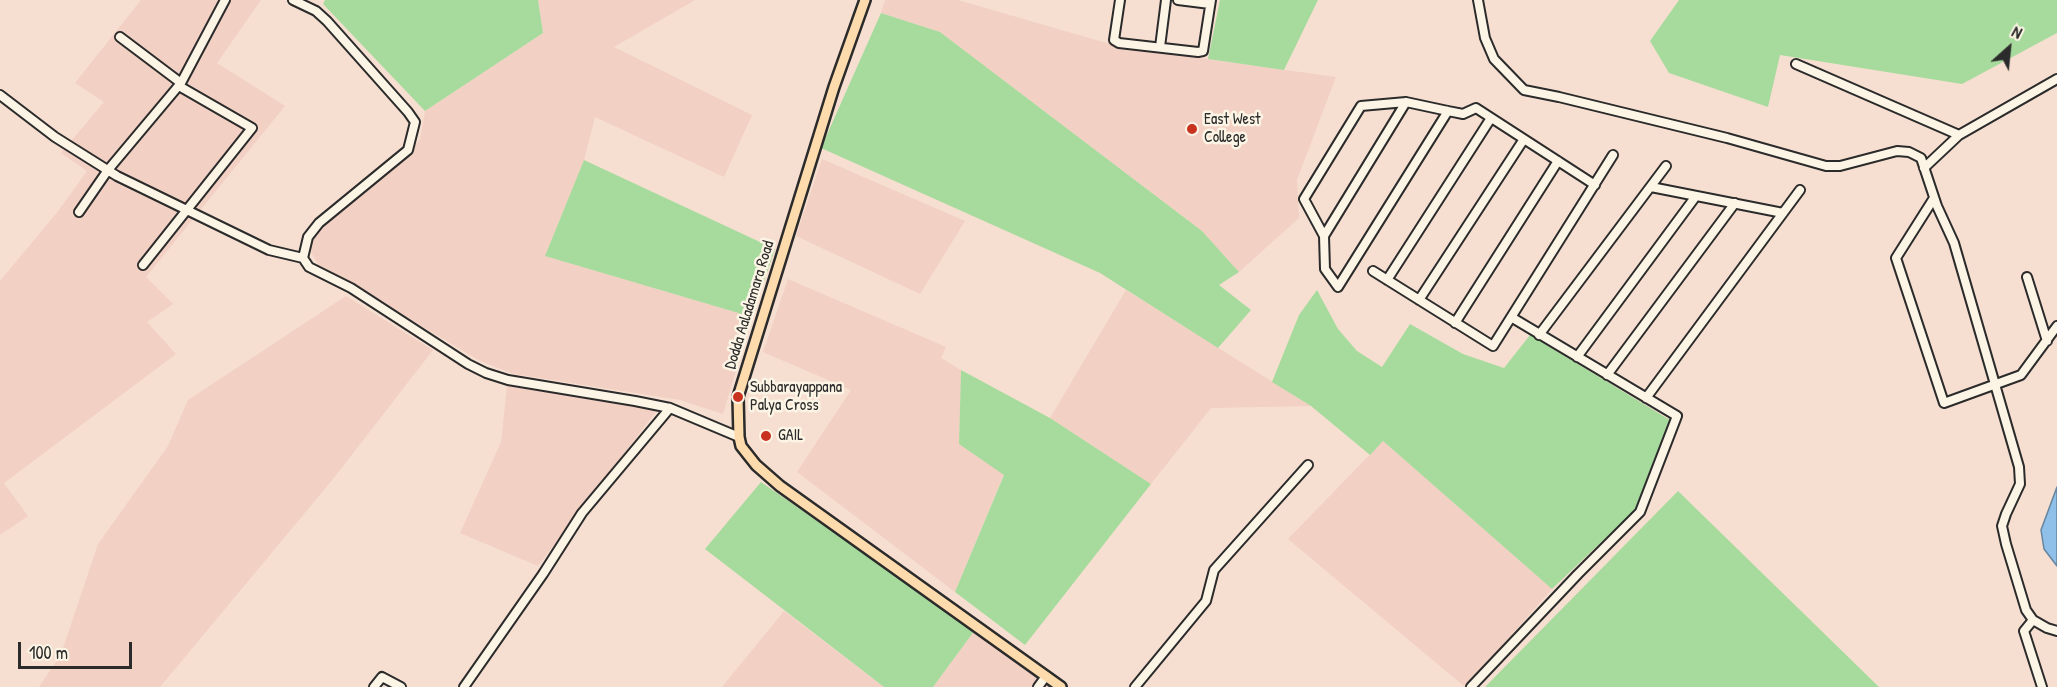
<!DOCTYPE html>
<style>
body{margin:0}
#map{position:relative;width:2057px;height:687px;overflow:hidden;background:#f6dfd1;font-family:"Patrick Hand",sans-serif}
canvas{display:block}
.north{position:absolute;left:1979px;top:18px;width:60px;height:60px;-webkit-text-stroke:4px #fcf5e5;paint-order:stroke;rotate:27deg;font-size:16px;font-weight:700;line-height:24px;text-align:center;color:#2b2b2b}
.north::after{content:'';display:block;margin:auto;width:21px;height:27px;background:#2b2b2b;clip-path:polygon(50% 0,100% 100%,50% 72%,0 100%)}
.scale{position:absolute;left:18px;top:642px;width:114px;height:27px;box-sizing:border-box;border:3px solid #2b2b2b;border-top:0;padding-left:8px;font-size:18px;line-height:21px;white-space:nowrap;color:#2b2b2b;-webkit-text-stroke:4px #fcf5e5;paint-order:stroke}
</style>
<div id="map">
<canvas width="2057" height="687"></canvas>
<div class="north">N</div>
<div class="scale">100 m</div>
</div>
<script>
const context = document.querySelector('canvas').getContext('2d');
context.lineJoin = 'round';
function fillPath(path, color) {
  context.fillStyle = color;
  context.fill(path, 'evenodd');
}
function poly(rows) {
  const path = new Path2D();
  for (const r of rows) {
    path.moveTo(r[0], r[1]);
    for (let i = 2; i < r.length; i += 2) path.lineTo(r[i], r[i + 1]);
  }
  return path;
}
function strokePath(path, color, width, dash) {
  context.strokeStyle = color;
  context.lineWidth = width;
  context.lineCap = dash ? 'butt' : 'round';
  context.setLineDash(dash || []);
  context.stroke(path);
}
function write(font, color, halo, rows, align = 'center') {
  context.font = font + ' "Patrick Hand",sans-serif';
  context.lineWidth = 5;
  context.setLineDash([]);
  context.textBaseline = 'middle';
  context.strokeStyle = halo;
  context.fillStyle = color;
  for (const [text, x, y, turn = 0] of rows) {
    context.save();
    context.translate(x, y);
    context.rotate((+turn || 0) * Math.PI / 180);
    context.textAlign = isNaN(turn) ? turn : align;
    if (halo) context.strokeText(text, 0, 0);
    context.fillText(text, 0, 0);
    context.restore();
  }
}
fillPath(poly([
 [141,0,261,0,217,63,285,106,146,277,173,304,147,322,176,354,4,483,28,516,0,535,0,281,59,210,87,171,61,153,104,102,75,83],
 [538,0,695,0,614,47,752,115,724,177,595,117,584,160,545,256,752,317,723,414,680,400,514,374,480,361,318,264,308,247,314,234,420,140,425,111,543,33],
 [885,0,958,0,1120,47,1336,77,1297,180,1299,218,1239,272,1202,231,940,32,881,13],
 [822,159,965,221,920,294,796,236],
 [788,279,946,347,941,358,961,370,959,444,1004,474,955,592,797,472,851,390,763,352],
 [1126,290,1311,406,1211,408,1151,484,1050,418],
 [346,296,433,350,333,479,160,687,39,687,61,654,98,544,168,446,188,400],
 [507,386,658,409,538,566,460,533,501,442],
 [1383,441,1552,589,1465,687,1288,539],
 [784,611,884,687,722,687],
 [975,630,1051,687,933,687]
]), '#f2d0c3');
fillPath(poly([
 [325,0,538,0,543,33,425,111,323,4],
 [1220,0,1318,0,1284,70,1208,59],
 [1679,0,2057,0,2057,33,1962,84,1780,55,1768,107,1669,73,1650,41],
 [881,13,940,32,1202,231,1239,272,1219,285,1251,310,1218,348,1100,273,821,148],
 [584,160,775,249,752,317,545,256],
 [1317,290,1338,329,1357,351,1382,367,1410,324,1463,354,1504,368,1530,335,1670,420,1636,509,1552,589,1383,441,1370,455,1311,406,1272,382,1299,315],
 [961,370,1050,418,1151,484,1025,645,955,592,1004,475,959,444],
 [761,482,975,630,933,687,884,687,705,549],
 [1678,491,1879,687,1485,687]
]), '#a7db9d');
const water = poly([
 [2057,487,2057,566,2044,549,2041,530,2057,487]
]);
fillPath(water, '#8ec0ea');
strokePath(water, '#66849e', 1.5);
const minor = poly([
 [293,0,316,11,327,21,408,112,415,122,408,150,319,223,308,237,303,258,309,267,351,288,468,364,486,373,508,380,635,401,670,408,739,437],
 [1120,0,1114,40,1119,43,1198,52,1203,51,1211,0],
 [1178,0,1210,4],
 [1478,0,1485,38,1494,59,1524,90,1559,97,1727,138,1826,166,1840,166,1897,151,1909,152,1921,158,1937,206,1954,243,2019,467,2020,484,2006,514,2002,526,2006,544,2026,610,2033,620,2047,628,2057,631],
 [120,37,181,83],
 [1160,47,1166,0],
 [1796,64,1959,135],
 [0,95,55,137,117,176,269,250,303,258],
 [1448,111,1338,287,1325,269,1324,236,1304,199,1361,106,1406,102,1448,111,1463,114,1476,108,1595,185],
 [1924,168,1959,135,2057,79],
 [1651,187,1783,213],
 [1934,198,1896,258,1944,403,2021,375,2057,326],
 [79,212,108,170,181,83,225,0],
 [1324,236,1406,102],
 [143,265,252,128,179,86],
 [1373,271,1493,346,1613,155],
 [2027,277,2047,341],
 [1387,280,1491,118],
 [1419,300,1524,139],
 [1455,323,1558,161],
 [1539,335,1666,166],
 [1577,357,1696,196],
 [1607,375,1735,203],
 [1646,398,1800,190],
 [2033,620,2024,631,2042,687],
 [374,687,382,677,401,687],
 [464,687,543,574,582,513,670,408],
 [1038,687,1046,676],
 [1135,687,1206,601,1214,570,1308,465],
 [1471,687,1578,574,1640,512,1677,416,1511,317]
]);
const major = poly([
 [865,0,834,87,738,397,739,437,741,446,756,465,780,486,1061,687]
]);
strokePath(minor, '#2b2b2b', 12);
strokePath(major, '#2b2b2b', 14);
strokePath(minor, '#fcf5e5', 8);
strokePath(major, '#fedbac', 9);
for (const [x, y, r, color] of [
 [1192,129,6,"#c8321e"],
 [738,397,6,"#c8321e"],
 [766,436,6,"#c8321e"]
]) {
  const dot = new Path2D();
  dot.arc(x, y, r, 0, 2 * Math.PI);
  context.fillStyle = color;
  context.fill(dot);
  strokePath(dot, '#fcf5e5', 2);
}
write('16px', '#2b2b2b', '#fcf5e5', [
 ["East West",1204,120],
 ["College",1204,138],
 ["Subbarayappana",750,388],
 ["Palya Cross",750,406],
 ["GAIL",778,436]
], 'left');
write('16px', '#2b2b2b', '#fcf5e5', [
 ["Dodda Aaladamara Road",750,305,-73]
]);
</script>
